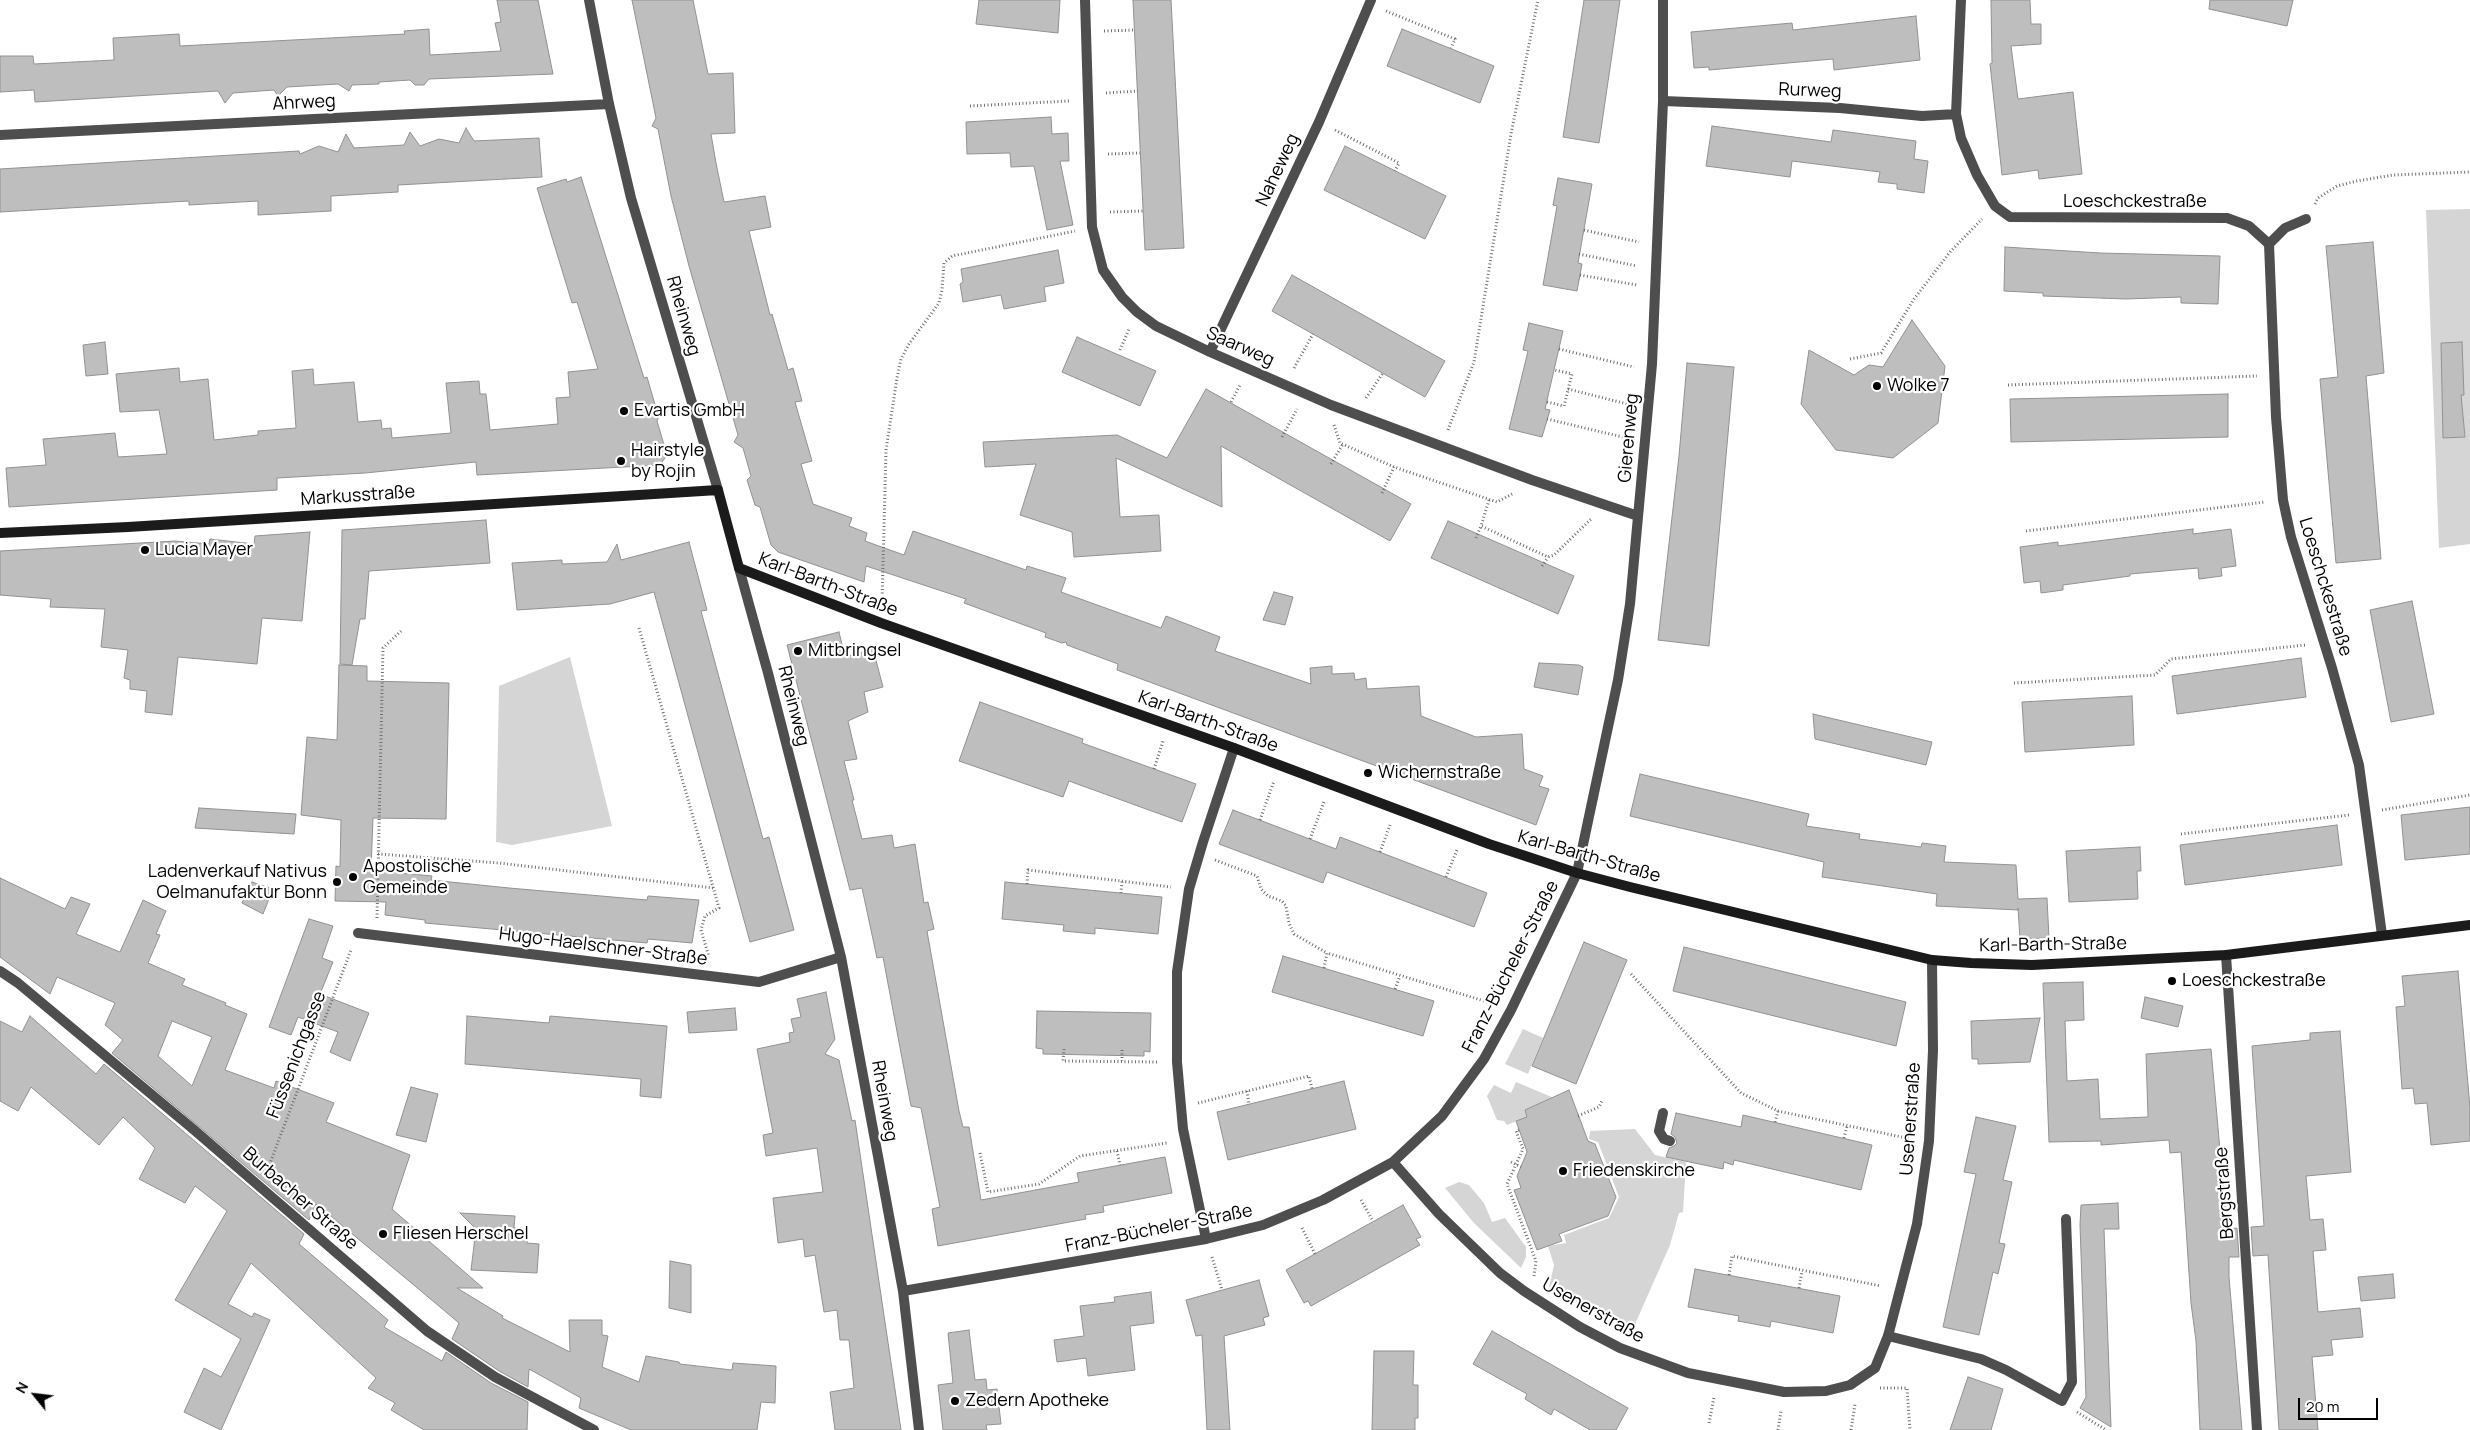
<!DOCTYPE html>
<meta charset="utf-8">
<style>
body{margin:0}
#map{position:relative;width:2470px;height:1430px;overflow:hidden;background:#fff;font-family:Manrope,sans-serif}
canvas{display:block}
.north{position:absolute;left:10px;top:1370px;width:50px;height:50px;-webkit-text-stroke:4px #fff;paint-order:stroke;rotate:299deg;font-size:14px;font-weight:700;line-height:20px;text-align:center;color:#000}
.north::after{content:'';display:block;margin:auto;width:18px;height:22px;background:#000;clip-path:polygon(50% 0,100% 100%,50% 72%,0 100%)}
.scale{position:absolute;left:2298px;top:1398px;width:80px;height:22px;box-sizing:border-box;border:2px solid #000;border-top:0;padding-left:6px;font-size:15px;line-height:18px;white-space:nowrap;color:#000;-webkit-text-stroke:4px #fff;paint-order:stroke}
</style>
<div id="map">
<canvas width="2470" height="1430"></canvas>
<div class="north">N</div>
<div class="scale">20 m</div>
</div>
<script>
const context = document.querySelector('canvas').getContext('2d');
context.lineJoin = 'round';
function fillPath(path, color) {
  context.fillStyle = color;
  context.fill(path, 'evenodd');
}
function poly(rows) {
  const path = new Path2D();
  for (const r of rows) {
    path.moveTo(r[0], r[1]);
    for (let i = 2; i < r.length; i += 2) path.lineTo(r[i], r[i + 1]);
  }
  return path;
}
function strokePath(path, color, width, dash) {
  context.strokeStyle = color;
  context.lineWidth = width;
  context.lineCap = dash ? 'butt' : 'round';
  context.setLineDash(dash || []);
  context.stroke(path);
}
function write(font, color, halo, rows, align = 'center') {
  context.font = font + ' Manrope,sans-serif';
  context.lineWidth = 4.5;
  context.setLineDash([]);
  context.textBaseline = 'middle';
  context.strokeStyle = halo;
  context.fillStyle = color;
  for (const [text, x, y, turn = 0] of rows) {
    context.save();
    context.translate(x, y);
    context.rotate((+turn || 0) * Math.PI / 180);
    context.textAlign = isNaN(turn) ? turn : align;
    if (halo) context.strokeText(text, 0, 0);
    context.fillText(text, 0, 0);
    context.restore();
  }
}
fillPath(poly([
 [2470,209,2470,544,2439,548,2426,210],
 [570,657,612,826,512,845,496,842,499,686],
 [1523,1029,1543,1038,1528,1074,1505,1064],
 [1516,1082,1554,1098,1525,1110,1527,1117,1507,1125,1504,1121,1497,1120,1487,1096,1494,1085,1511,1093],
 [1635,1129,1655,1155,1686,1162,1683,1212,1679,1213,1670,1245,1632,1331,1549,1287,1554,1265,1548,1246,1566,1243,1564,1235,1609,1218,1619,1197,1598,1142,1589,1139,1590,1131],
 [1459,1182,1469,1185,1484,1203,1492,1222,1505,1218,1526,1247,1526,1257,1521,1268,1474,1223,1445,1188]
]), '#d5d5d5');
const building = poly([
 [497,0,538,0,553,74,429,79,424,85,415,85,410,80,379,82,379,84,352,85,349,91,338,84,287,87,278,96,274,90,233,93,225,103,218,91,35,102,34,90,0,92,0,56,33,56,34,64,114,60,113,38,179,34,180,46,405,34,404,31,429,29,430,55,501,51,495,23,501,22,497,0],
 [632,0,693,0,708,74,733,73,735,133,711,134,716,163,724,202,765,196,771,227,749,231,770,315,772,314,788,370,793,368,802,401,795,402,812,461,801,464,813,504,852,518,849,526,867,533,865,541,904,555,913,531,1026,570,1027,566,1066,578,1061,592,1161,628,1166,616,1220,637,1215,651,1311,684,1310,668,1332,666,1332,674,1354,673,1355,680,1366,678,1367,689,1419,686,1421,716,1476,737,1522,734,1524,769,1543,776,1539,786,1549,789,1536,825,1117,670,1118,664,1067,645,1066,642,1062,643,1045,637,1046,633,964,603,966,599,866,566,864,582,778,552,771,545,760,507,755,505,747,480,751,476,743,448,734,442,738,435,689,266,671,196,658,129,652,126,656,118,632,0],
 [979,0,1060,0,1058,33,976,24,979,0],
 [1133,0,1171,0,1184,248,1145,250,1133,0],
 [1584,0,1620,0,1599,143,1563,137,1584,0],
 [1991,0,2030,0,2031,24,2041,24,2041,44,2011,46,2018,99,2073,92,2082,174,2039,179,2038,170,2002,175,1990,64,1992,63,1991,0],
 [2210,0,2293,0,2287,26,2209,9,2210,0],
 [1916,16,1920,60,1834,70,1833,59,1709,70,1709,67,1694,68,1691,32,1792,23,1793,30,1916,16],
 [1402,29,1494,66,1480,103,1387,66,1402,29],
 [1051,117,1052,134,1068,133,1069,161,1060,161,1073,225,1047,230,1034,166,1011,167,1010,153,967,154,966,122,1051,117],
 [1712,126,1831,142,1833,130,1916,141,1914,159,1928,161,1924,193,1897,189,1897,184,1878,182,1880,172,1792,161,1790,177,1706,166,1712,126],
 [466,128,474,141,539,138,542,177,398,185,398,192,331,196,331,211,258,215,258,201,189,205,189,201,0,212,0,169,299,151,300,154,319,146,338,152,346,134,354,148,404,145,410,132,420,146,439,139,459,143,466,128],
 [1345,146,1446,196,1425,239,1324,190,1345,146],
 [581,177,644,378,647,377,656,408,662,410,657,421,667,455,660,465,477,475,476,462,365,473,277,478,277,490,9,507,6,468,46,465,43,439,115,433,118,457,167,454,159,410,120,412,116,374,179,368,180,382,208,379,214,440,258,435,258,431,296,428,292,371,313,369,314,385,354,382,358,422,381,420,382,429,391,428,392,438,451,433,446,383,479,381,480,394,486,394,490,430,558,424,556,398,570,397,568,372,598,369,577,302,572,303,537,188,566,179,567,182,581,177],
 [1558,178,1592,184,1578,263,1582,264,1577,291,1543,285,1557,206,1553,205,1558,178],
 [2373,242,2384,373,2366,376,2381,559,2336,563,2320,379,2338,377,2326,246,2373,242],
 [2005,247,2100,253,2220,256,2218,304,2181,303,2181,297,2126,299,2071,297,2043,296,2043,293,2004,291,2005,247],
 [1058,250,1064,283,1044,287,1046,301,1004,309,1001,295,963,302,960,284,963,282,961,269,1058,250],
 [1292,275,1445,361,1425,397,1272,311,1292,275],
 [1912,320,1945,366,1938,423,1893,458,1836,450,1801,404,1809,350,1854,375,1869,365,1883,367,1912,320],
 [1529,323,1563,331,1545,409,1550,410,1542,437,1509,429,1528,351,1523,350,1529,323],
 [1077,337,1156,371,1140,406,1062,372,1077,337],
 [105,342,108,374,86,376,83,345,105,342],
 [2462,342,2464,395,2461,395,2465,437,2443,438,2441,343,2462,342],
 [1687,363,1734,367,1709,646,1658,640,1679,456,1687,363],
 [1206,389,1411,504,1390,541,1221,446,1222,507,1116,458,1120,517,1159,515,1161,551,1074,557,1072,532,1020,515,1036,464,985,467,983,442,1117,435,1167,458,1206,389],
 [2228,394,2228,437,2011,442,2010,399,2228,394],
 [486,520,490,563,369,571,365,619,360,619,352,665,340,664,342,530,486,520],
 [1448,521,1574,576,1558,614,1431,558,1448,521],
 [2193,529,2193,534,2231,529,2236,566,2221,568,2222,576,2199,579,2198,568,2130,574,2130,576,2063,585,2063,590,2041,593,2040,581,2024,583,2020,547,2058,542,2058,546,2193,529],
 [310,532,302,621,262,618,257,664,178,657,172,715,145,712,147,691,130,689,130,680,124,678,128,650,101,647,105,609,50,607,51,599,0,595,0,551,175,541,209,544,210,539,254,544,255,536,310,532],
 [689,542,707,610,701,611,763,839,769,837,794,930,750,942,654,592,610,604,517,610,512,563,562,560,562,564,607,562,617,544,621,560,689,542],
 [1274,592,1293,597,1285,625,1263,620,1274,592],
 [2412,601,2434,714,2391,722,2370,610,2412,601],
 [839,632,845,657,873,649,883,687,864,692,868,712,848,721,857,759,844,761,854,800,852,800,862,839,892,835,894,848,915,844,924,903,928,902,934,929,927,931,959,1111,963,1127,969,1127,981,1200,1079,1182,1077,1173,1165,1157,1172,1193,1103,1206,1104,1212,1085,1215,1086,1219,938,1246,932,1209,940,1207,921,1108,911,1106,883,957,877,958,862,888,850,890,787,645,839,632],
 [2301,658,2306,697,2177,714,2172,676,2301,658],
 [1539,663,1579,665,1583,667,1578,695,1534,687,1539,663],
 [339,665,367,666,367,681,449,683,446,819,373,818,371,870,432,876,431,880,509,888,647,900,648,896,699,900,692,943,648,939,647,943,425,923,425,920,385,915,386,902,335,901,336,866,340,867,341,820,301,815,307,737,337,740,339,665],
 [2132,696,2134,745,2025,752,2022,702,2132,696],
 [980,702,1083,739,1082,743,1196,784,1182,822,1069,781,1063,797,959,761,980,702],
 [1813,714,1932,742,1926,765,1815,739,1813,714],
 [1640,774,1809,814,1806,826,1860,834,1859,839,1921,847,1922,843,1946,846,1944,862,2016,865,2018,899,2047,898,2049,938,2020,939,2018,908,2018,910,1936,906,1937,894,1822,877,1824,862,1630,816,1640,774],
 [2470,807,2470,854,2405,860,2401,815,2470,807],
 [199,808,296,814,294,834,195,828,199,808],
 [1233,810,1336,849,1340,837,1487,893,1474,927,1327,872,1323,883,1219,844,1233,810],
 [2337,825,2342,865,2185,885,2180,845,2337,825],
 [2140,847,2141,871,2137,871,2138,899,2069,902,2066,851,2140,847],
 [0,878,65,909,71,897,90,904,76,934,120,952,143,900,166,911,156,934,160,935,148,963,185,979,182,985,226,1003,225,1005,247,1014,225,1070,274,1088,276,1081,334,1103,326,1122,410,1155,392,1209,483,1288,457,1288,503,1316,502,1318,570,1352,569,1320,602,1320,602,1335,608,1336,602,1367,639,1382,646,1356,679,1362,680,1364,732,1370,733,1363,776,1366,775,1403,761,1402,757,1430,631,1430,579,1408,581,1398,529,1369,528,1387,499,1371,452,1339,459,1323,415,1286,316,1204,309,1220,112,1053,123,1040,105,1025,115,1003,57,977,50,994,0,957,0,878],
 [172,1021,212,1037,192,1086,158,1056,172,1021],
 [252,882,273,889,263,914,242,903,252,882],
 [1005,882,1162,897,1158,934,1095,928,1095,934,1063,931,1064,925,1002,919,1005,882],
 [309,919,333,926,322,958,333,962,320,994,369,1013,350,1061,330,1052,338,1032,298,1017,291,1035,269,1027,309,919],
 [1584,942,1627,960,1576,1084,1532,1066,1584,942],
 [1684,947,1906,1002,1896,1046,1673,991,1684,947],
 [1283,956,1434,1001,1423,1036,1272,992,1283,956],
 [2458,971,2470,1107,2470,1141,2431,1145,2427,1103,2415,1104,2413,1088,2402,1089,2396,1007,2405,1006,2402,976,2458,971],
 [2083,982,2084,1020,2065,1021,2067,1081,2098,1079,2100,1119,2148,1117,2146,1054,2211,1049,2227,1229,2237,1228,2239,1257,2229,1257,2229,1277,2242,1430,2200,1430,2196,1341,2191,1303,2181,1152,2170,1153,2169,1140,2101,1145,2101,1141,2049,1142,2043,983,2083,982],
 [826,992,835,1039,825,1054,839,1060,852,1121,855,1120,901,1430,835,1430,830,1392,854,1388,849,1340,840,1340,837,1310,824,1312,815,1255,805,1257,803,1239,778,1243,773,1198,823,1192,817,1148,766,1156,763,1135,773,1133,757,1049,790,1042,789,1033,794,1032,791,1019,801,1017,797,999,826,992],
 [2145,997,2183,1006,2178,1027,2141,1018,2145,997],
 [735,1008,737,1030,689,1033,687,1012,735,1008],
 [1037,1011,1151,1013,1150,1052,1144,1051,1144,1056,1043,1054,1043,1049,1036,1048,1037,1011],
 [30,1016,96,1074,104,1064,304,1234,299,1244,388,1320,384,1327,442,1361,446,1352,491,1383,528,1402,527,1430,424,1430,391,1410,395,1403,368,1388,376,1378,251,1263,228,1304,252,1317,254,1313,270,1320,221,1430,184,1412,204,1368,221,1377,241,1339,175,1300,227,1211,195,1186,185,1203,139,1179,155,1148,123,1117,99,1145,31,1087,18,1111,0,1101,0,1021,22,1032,30,1016],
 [467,1016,549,1023,550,1016,667,1026,661,1098,640,1096,641,1079,465,1064,467,1016],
 [2040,1018,2030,1062,1978,1064,1978,1059,1972,1059,1971,1021,2040,1018],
 [2340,1031,2351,1172,2306,1176,2310,1220,2323,1219,2326,1250,2313,1251,2318,1312,2360,1308,2363,1337,2331,1340,2333,1355,2312,1357,2318,1430,2279,1430,2268,1255,2253,1256,2251,1227,2264,1226,2252,1046,2310,1040,2310,1033,2340,1031],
 [1344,1081,1356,1129,1228,1160,1217,1112,1344,1081],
 [411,1087,438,1094,426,1142,396,1135,411,1087],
 [1569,1090,1588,1141,1595,1144,1616,1197,1608,1216,1559,1234,1562,1241,1537,1250,1514,1190,1521,1188,1517,1176,1527,1152,1516,1121,1527,1117,1525,1110,1569,1090],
 [1676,1113,1741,1127,1743,1115,1872,1145,1861,1190,1734,1160,1733,1165,1724,1162,1723,1169,1666,1157,1669,1148,1674,1146,1677,1143,1675,1137,1671,1134,1676,1113],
 [1976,1117,2016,1126,2003,1180,2012,1182,1999,1243,2005,1244,1998,1274,1993,1272,1979,1335,1943,1327,1976,1174,1964,1172,1976,1117],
 [2118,1203,2119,1229,2104,1229,2111,1427,2080,1408,2086,1397,2080,1225,2081,1205,2118,1203],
 [1403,1205,1421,1237,1416,1239,1420,1245,1311,1306,1308,1301,1304,1303,1286,1270,1403,1205],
 [460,1213,515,1216,514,1228,528,1229,527,1243,539,1244,537,1273,471,1270,476,1229,460,1213],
 [670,1261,691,1265,691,1313,669,1308,670,1261],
 [1695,1269,1840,1296,1833,1333,1771,1321,1770,1327,1738,1321,1739,1316,1688,1307,1695,1269],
 [2393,1274,2395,1298,2361,1301,2358,1277,2393,1274],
 [1259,1280,1269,1316,1263,1318,1265,1325,1224,1336,1230,1430,1207,1430,1202,1335,1196,1336,1186,1300,1259,1280],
 [1151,1292,1154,1323,1130,1326,1135,1370,1088,1376,1086,1358,1057,1362,1054,1340,1084,1336,1080,1306,1115,1302,1114,1297,1151,1292],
 [969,1330,975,1380,986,1379,987,1390,997,1389,1001,1424,986,1425,987,1430,943,1430,938,1385,953,1383,948,1333,969,1330],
 [1492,1331,1628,1408,1616,1430,1590,1430,1554,1409,1551,1415,1525,1399,1527,1394,1473,1364,1492,1331],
 [1374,1351,1414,1351,1413,1385,1418,1385,1418,1418,1415,1418,1415,1430,1372,1430,1374,1351],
 [1968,1377,2003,1389,1991,1430,1950,1430,1968,1377]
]);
fillPath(building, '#bebebe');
strokePath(building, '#929292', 1);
strokePath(poly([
 [1386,11,1455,39,1451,48],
 [1104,31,1134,30],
 [1106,93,1138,91],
 [970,106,1069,101],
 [1335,130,1399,163,1395,171],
 [1108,154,1140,153],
 [2315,204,2318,198,2337,186,2357,181,2393,175,2470,172],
 [1110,212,1143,211],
 [1584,230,1639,242],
 [1579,254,1637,266],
 [1580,275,1637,285],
 [1559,349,1634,367],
 [1120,350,1129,329],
 [1850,359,1881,353,1914,299,1950,252,1982,219],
 [1294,368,1313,334],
 [2008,385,2257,376],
 [1568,389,1631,405],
 [1366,398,1383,373],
 [1231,402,1240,385],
 [1547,402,1564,406,1572,374,1554,370],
 [1547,419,1627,438],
 [1334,425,1340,443,1394,467,1497,502,1514,493],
 [1448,430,1474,362,1511,134,1538,0],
 [1282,437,1297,409],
 [1331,464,1343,444],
 [1382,493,1394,467],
 [1489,500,1481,526,1548,557,1554,555,1591,519],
 [2026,531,2265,502],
 [1476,538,1481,526],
 [1542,566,1548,557],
 [882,604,886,450,897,378,901,359,909,344,939,303,942,290,944,263,952,256,1075,231],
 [639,628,719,908,705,916,701,930,709,957],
 [2014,683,2155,675,2171,659,2306,645],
 [1154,769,1163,741],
 [2382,810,2470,795],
 [1260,820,1274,781],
 [2181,834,2349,815],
 [1310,839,1324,802],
 [1380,852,1390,825],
 [378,854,499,863,713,888],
 [1215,860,1257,876,1261,889,1268,896,1282,901,1286,906,1289,923,1294,934,1327,953],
 [1446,877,1457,850],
 [1027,884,1028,870,1171,887],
 [1121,893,1122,881],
 [377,918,383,648,401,631],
 [1324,968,1327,953,1494,1004],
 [1631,974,1741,1093,1778,1111,1911,1139],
 [1395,989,1400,976],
 [1064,1049,1063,1061,1158,1062],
 [1122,1050,1122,1061],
 [1247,1091,1249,1105],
 [1198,1103,1309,1076,1312,1089],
 [1578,1116,1599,1107,1602,1101],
 [1775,1122,1778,1111],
 [1519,1130,1516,1131,1523,1149,1507,1184,1536,1261,1534,1276],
 [1844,1138,1847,1126],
 [1117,1151,1120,1165],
 [980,1153,988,1192,1039,1184,1080,1156,1167,1143],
 [1511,1162,1521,1167],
 [267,1171,351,950],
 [1361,1200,1373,1221],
 [1302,1228,1315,1254],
 [1212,1257,1222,1290],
 [1729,1275,1732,1256,1881,1286],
 [1799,1288,1802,1271],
 [1880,1388,1907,1388,1910,1430],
 [2077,1412,2106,1430],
 [1709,1423,1714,1397],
 [1778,1430,1781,1411],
 [1851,1430,1855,1404]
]), '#707070', 3, [1, 2.5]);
strokePath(poly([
 [2269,244,2285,228,2306,219],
 [1663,1113,1659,1131,1664,1139,1670,1141],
 [1888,1336,1981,1359,2006,1370,2062,1401,2072,1382,2066,1219]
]), '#4e4e4e', 10);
strokePath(poly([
 [589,0,609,104,631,198,718,490],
 [1085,0,1092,227,1103,270,1122,297,1137,312,1156,326,1210,352,1331,405,1532,480,1638,516],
 [1663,101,1840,108,1922,116,1956,114,1961,138,1977,175,1995,206,2010,217,2227,218,2249,226,2269,244,2276,417,2283,500,2291,537,2332,668,2359,765,2382,935],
 [1956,114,1961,0],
 [0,135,609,104],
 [1210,352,1319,122,1371,0],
 [739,568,768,673,841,957,903,1291,919,1430],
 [358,933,759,982,841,957],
 [2226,955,2257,1430],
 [0,971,18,983,193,1129,427,1331,495,1377,594,1430],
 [1393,1162,1439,1214,1500,1273,1524,1291,1580,1327,1620,1348,1688,1373,1784,1392,1826,1391,1850,1385,1875,1368,1888,1336,1917,1224,1929,1141,1933,1050,1932,960],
 [1206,1239,1183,1129,1177,1062,1177,972,1189,889,1203,842,1234,748],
 [903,1291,1206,1239,1263,1225,1323,1200,1393,1162,1442,1116,1484,1059,1511,1010,1577,873,1618,680,1630,604,1652,364,1663,101,1663,0]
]), '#4e4e4e', 10);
strokePath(poly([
 [0,533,128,527,718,490,739,568,881,623,1234,748,1489,844,1577,873,1630,887,1932,960,1971,963,2032,965,2226,955,2470,925]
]), '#1b1b1b', 10);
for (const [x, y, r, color] of [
 [1877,386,5,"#000"],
 [624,411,5,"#000"],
 [621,461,5,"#000"],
 [145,550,5,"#000"],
 [798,651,5,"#000"],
 [1368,773,5,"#000"],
 [353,877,5,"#000"],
 [337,882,5,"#000"],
 [2172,981,5,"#000"],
 [1563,1171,5,"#000"],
 [383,1234,5,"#000"],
 [955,1401,5,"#000"]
]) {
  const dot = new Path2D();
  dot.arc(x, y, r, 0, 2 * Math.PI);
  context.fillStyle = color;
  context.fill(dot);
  strokePath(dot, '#fff', 2);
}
write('18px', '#000', '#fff', [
 ["Rurweg",1810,91,2],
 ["Ahrweg",304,103,-3],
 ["Naheweg",1278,170,-65],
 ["Loeschckestraße",2135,202],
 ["Rheinweg",683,316,74],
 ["Saarweg",1240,347,24],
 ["Gierenweg",1629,438,-85],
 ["Markusstraße",358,496,-4],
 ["Karl-Barth-Straße",828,585,21],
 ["Loeschckestraße",2325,587,73],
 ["Rheinweg",793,706,76],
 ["Karl-Barth-Straße",1208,722,20],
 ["Karl-Barth-Straße",1589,857,16],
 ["Karl-Barth-Straße",2053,945,-1],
 ["Hugo-Haelschner-Straße",603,947,7],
 ["Franz-Bücheler-Straße",1511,967,-63],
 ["Füssenichgasse",297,1055,-69],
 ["Rheinweg",884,1101,80],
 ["Usenerstraße",1911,1119,-86],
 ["Bergstraße",2225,1193,-94],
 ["Burbacher Straße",300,1199,41],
 ["Franz-Bücheler-Straße",1159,1229,-11],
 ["Usenerstraße",1593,1311,29]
]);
write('18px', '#000', '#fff', [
 ["Wolke 7",1887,386],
 ["Evartis GmbH",634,411],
 ["Hairstyle",631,451],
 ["by Rojin",631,472],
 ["Lucia Mayer",155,550],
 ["Mitbringsel",808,651],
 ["Wichernstraße",1378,773],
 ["Apostolische",363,867],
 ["Gemeinde",363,888],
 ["Ladenverkauf Nativus",327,872,"right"],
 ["Oelmanufaktur Bonn",327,893,"right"],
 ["Loeschckestraße",2182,981],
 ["Friedenskirche",1573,1171],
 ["Fliesen Herschel",393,1234],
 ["Zedern Apotheke",965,1401]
], 'left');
</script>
